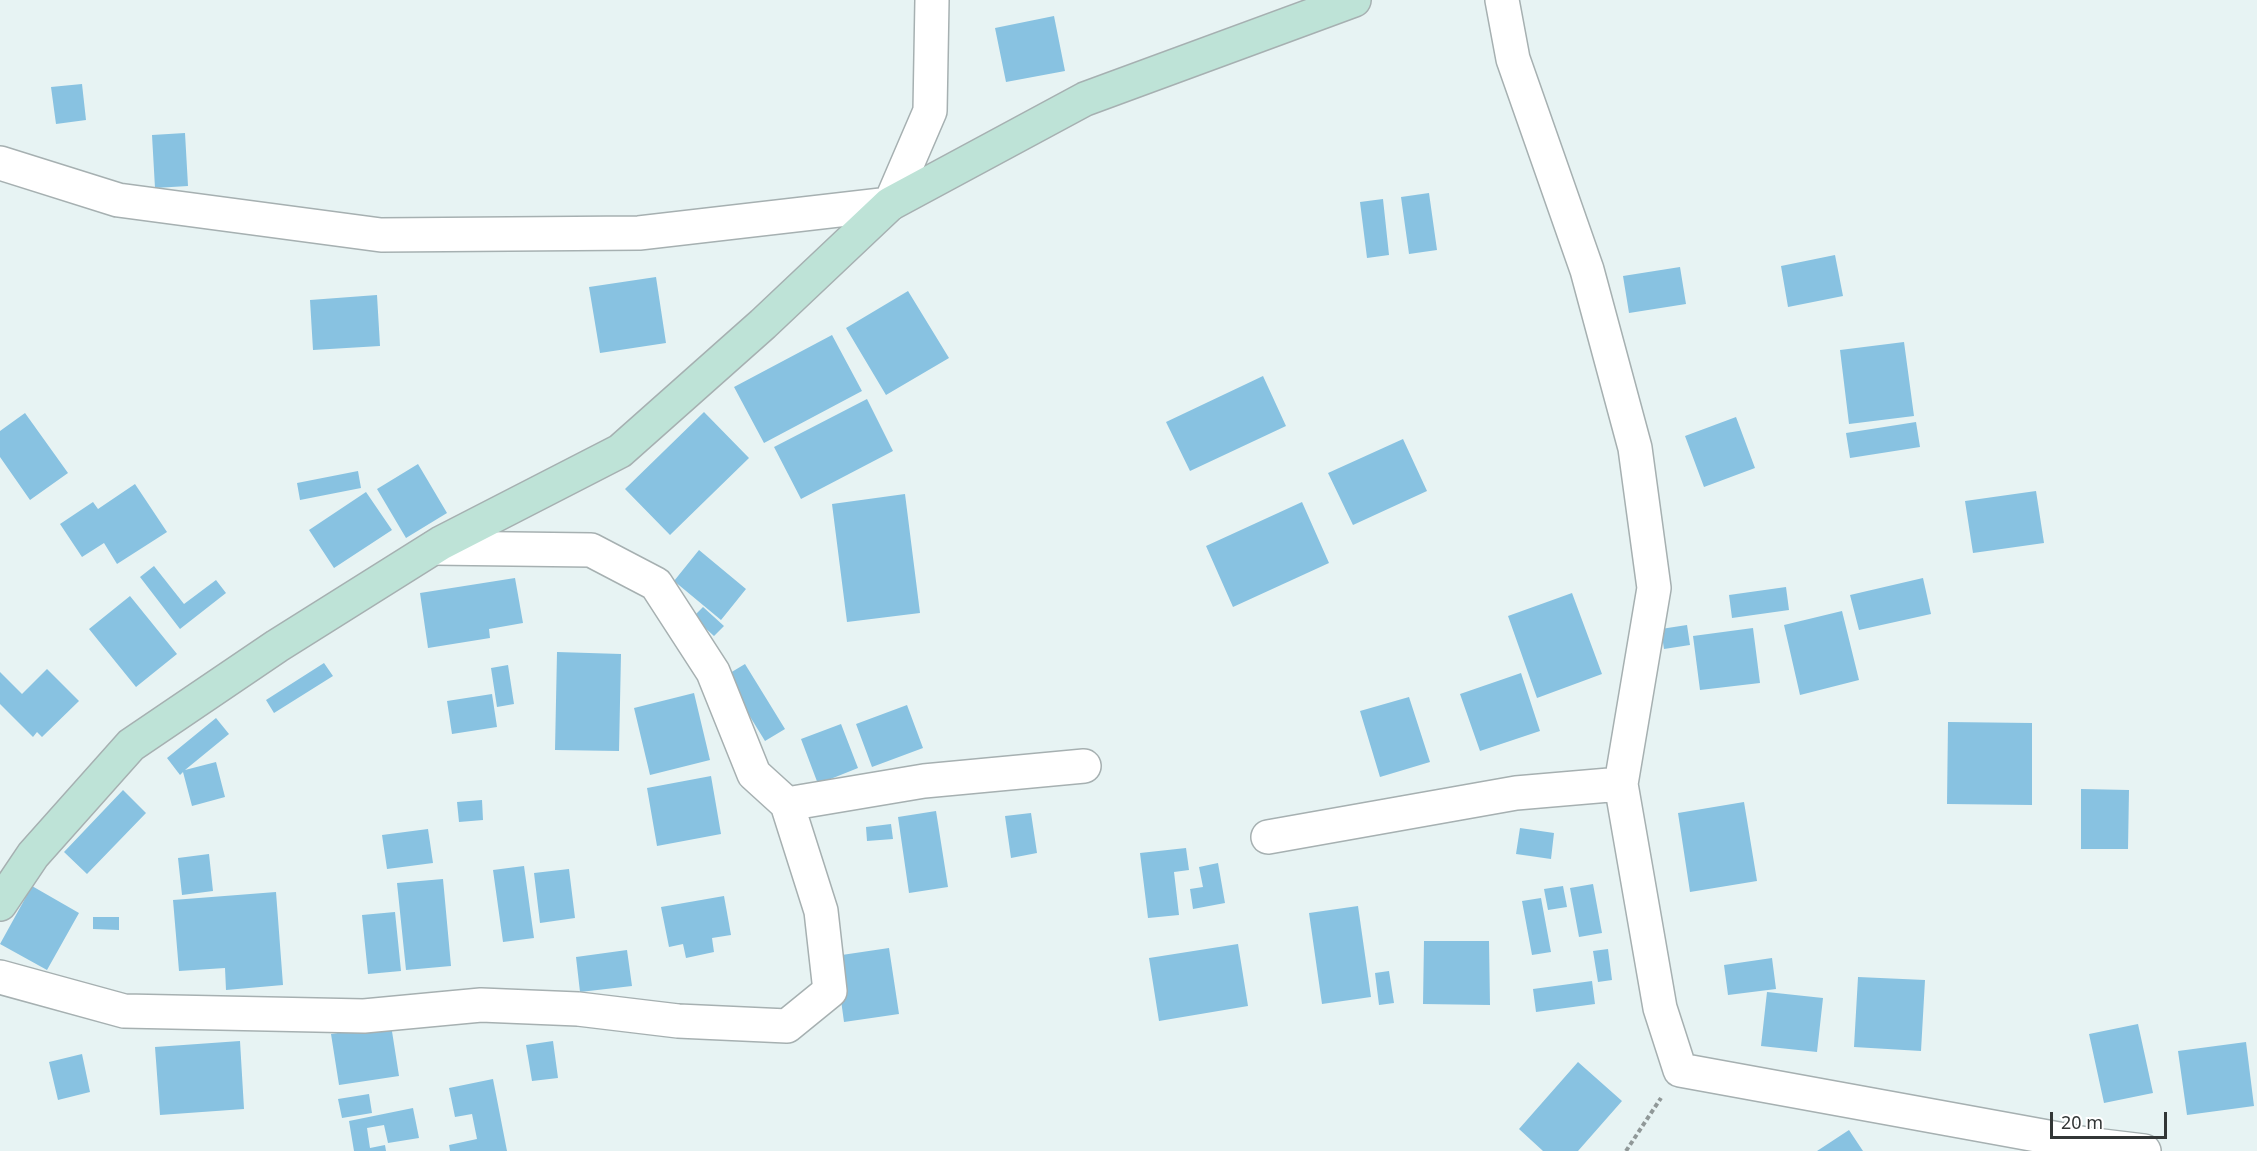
<!DOCTYPE html>
<style>
body{margin:0}
#map{position:relative;width:2257px;height:1151px;overflow:hidden;background:#e7f3f3;font-family:"Noto Sans",sans-serif}
canvas{display:block}
.scale{position:absolute;left:2050px;top:1112px;width:117px;height:27px;box-sizing:border-box;border:3px solid #323636;border-top:0;padding-left:8px;font-size:18px;line-height:21px;white-space:nowrap;color:#323636;-webkit-text-stroke:4px #fff;paint-order:stroke}
</style>
<div id="map">
<canvas width="2257" height="1151"></canvas>
<div class="scale">20 m</div>
</div>
<script>
const context = document.querySelector('canvas').getContext('2d');
context.lineJoin = 'round';
function fillPath(path, color) {
  context.fillStyle = color;
  context.fill(path, 'evenodd');
}
function poly(rows) {
  const path = new Path2D();
  for (const r of rows) {
    path.moveTo(r[0], r[1]);
    for (let i = 2; i < r.length; i += 2) path.lineTo(r[i], r[i + 1]);
  }
  return path;
}
function strokePath(path, color, width, dash) {
  context.strokeStyle = color;
  context.lineWidth = width;
  context.lineCap = dash ? 'butt' : 'round';
  context.setLineDash(dash || []);
  context.stroke(path);
}
fillPath(poly([
 [1054,16,1065,71,1006,82,995,28],
 [82,84,86,120,56,124,51,87],
 [185,133,188,186,155,188,152,135],
 [1429,193,1437,250,1409,254,1401,197],
 [1383,199,1389,255,1367,258,1360,202],
 [1835,255,1843,296,1788,307,1781,266],
 [1680,267,1686,304,1629,313,1623,276],
 [656,277,666,343,600,353,589,287],
 [908,291,949,358,886,395,846,328],
 [377,295,380,346,313,350,310,300],
 [832,335,862,391,764,443,734,387],
 [1904,342,1914,416,1849,424,1840,350],
 [1263,376,1286,426,1190,471,1166,422],
 [867,399,893,451,801,499,774,447],
 [704,412,749,458,670,535,625,489],
 [25,413,68,473,30,500,0,457,0,431],
 [1736,417,1755,468,1704,487,1685,436],
 [1916,422,1920,447,1850,458,1846,433],
 [1403,439,1427,491,1353,525,1328,473],
 [418,464,447,513,406,538,377,489],
 [358,471,361,488,300,500,297,483],
 [135,484,167,532,117,564,104,543,82,557,60,524,93,502,98,509],
 [2036,491,2044,543,1973,553,1965,501],
 [366,492,392,530,334,568,309,530],
 [905,494,920,613,847,622,832,504],
 [1302,502,1329,563,1233,607,1206,546],
 [699,550,746,589,721,620,674,581],
 [154,566,184,604,216,580,226,593,180,629,140,577],
 [515,578,523,623,489,629,490,638,428,648,420,593],
 [1923,578,1931,614,1859,630,1850,595],
 [1786,587,1789,610,1732,618,1729,595],
 [1572,593,1602,674,1537,698,1508,616],
 [130,596,177,654,136,687,89,629],
 [703,607,724,626,714,636,693,617],
 [1842,611,1859,680,1800,695,1784,625],
 [1687,625,1690,645,1664,649,1661,629],
 [1753,628,1760,683,1700,690,1693,636],
 [557,652,621,654,619,751,555,750],
 [324,663,333,676,274,713,266,700],
 [745,664,785,729,765,741,725,676],
 [508,665,514,704,497,707,491,668],
 [47,669,79,701,42,737,37,732,33,737,0,704,0,672,22,694],
 [1521,673,1540,731,1480,751,1460,694],
 [694,693,710,760,650,775,634,708],
 [492,694,497,727,452,734,447,701],
 [1409,697,1430,762,1380,777,1360,711],
 [907,705,923,748,872,767,856,724],
 [216,718,229,734,185,770,216,762,225,797,192,806,183,772,180,775,167,758],
 [1948,722,2032,723,2032,805,1947,804],
 [841,724,858,768,818,784,801,739],
 [711,776,721,834,657,846,647,788],
 [2081,789,2129,790,2128,849,2081,849],
 [123,790,146,813,87,874,64,852],
 [482,800,483,820,459,822,457,802],
 [1744,802,1757,881,1690,892,1678,813],
 [936,811,948,887,909,893,898,817],
 [1031,813,1037,853,1011,858,1005,816],
 [891,824,893,839,867,841,866,827],
 [1520,828,1554,833,1551,859,1516,854],
 [428,829,433,863,387,869,382,835],
 [1186,848,1189,870,1174,872,1179,915,1148,918,1140,853],
 [209,854,213,891,182,895,178,858],
 [1218,863,1225,903,1193,909,1190,889,1203,887,1199,867],
 [524,866,534,938,503,942,493,870],
 [569,869,575,918,540,923,534,873],
 [443,879,451,966,406,970,397,883],
 [1593,884,1602,933,1579,937,1570,888],
 [32,886,79,913,47,970,0,944],
 [1563,886,1567,907,1548,910,1544,889],
 [276,892,283,985,226,990,225,968,179,971,173,900],
 [724,896,731,935,712,938,714,952,686,958,683,944,669,947,661,907],
 [1541,898,1551,952,1532,955,1522,901],
 [1358,906,1371,997,1322,1004,1309,913],
 [395,912,401,971,368,974,362,915],
 [93,917,119,917,119,930,93,929],
 [1424,941,1489,941,1490,1005,1423,1004],
 [1238,944,1248,1006,1159,1021,1149,958],
 [889,948,899,1014,844,1022,835,956],
 [1608,949,1612,980,1598,982,1593,951],
 [627,950,632,986,580,992,576,957],
 [1772,958,1776,989,1728,995,1724,965],
 [1389,971,1394,1003,1379,1005,1375,973],
 [1858,977,1925,980,1921,1051,1854,1047],
 [1592,981,1595,1004,1536,1012,1533,989],
 [1767,992,1823,998,1817,1052,1761,1046],
 [2138,1024,2153,1093,2104,1103,2089,1034],
 [391,1025,399,1076,339,1085,331,1034],
 [240,1041,244,1109,160,1115,155,1047],
 [553,1041,558,1078,532,1081,526,1045],
 [2246,1042,2254,1106,2187,1115,2178,1051],
 [82,1054,90,1092,58,1100,49,1062],
 [1578,1062,1622,1101,1578,1151,1543,1151,1519,1129],
 [493,1079,507,1151,450,1151,449,1145,477,1139,472,1114,455,1117,449,1088],
 [369,1094,372,1113,342,1118,338,1099],
 [413,1108,419,1138,388,1143,384,1125,367,1128,370,1148,385,1145,386,1151,354,1151,349,1121],
 [1849,1130,1863,1151,1817,1151]
]), '#88c2e1');
const street = poly([
 [1502,0,1513,59,1587,270,1635,448,1654,588,1621,784,1660,1008,1680,1070,2086,1144,2144,1151],
 [0,163,118,200,381,235,639,233,890,204,930,111,932,0],
 [434,548,591,550,656,584,713,672,754,774,787,804,924,781,1084,766],
 [1268,837,1516,793,1621,784],
 [0,977,124,1011,364,1016,481,1005,578,1009,678,1021,787,1026,830,991,821,911,787,804]
]);
const secondary = poly([
 [0,904,33,855,131,745,277,646,441,543,620,451,763,324,890,204,1085,99,1354,0]
]);
strokePath(street, '#a6b0b1', 36);
strokePath(secondary, '#a6b0b1', 36);
strokePath(poly([
 [1626,1151,1661,1098]
]), '#909898', 4, [4.5, 3]);
strokePath(street, '#fff', 33);
strokePath(secondary, '#bee3d7', 33);
</script>
